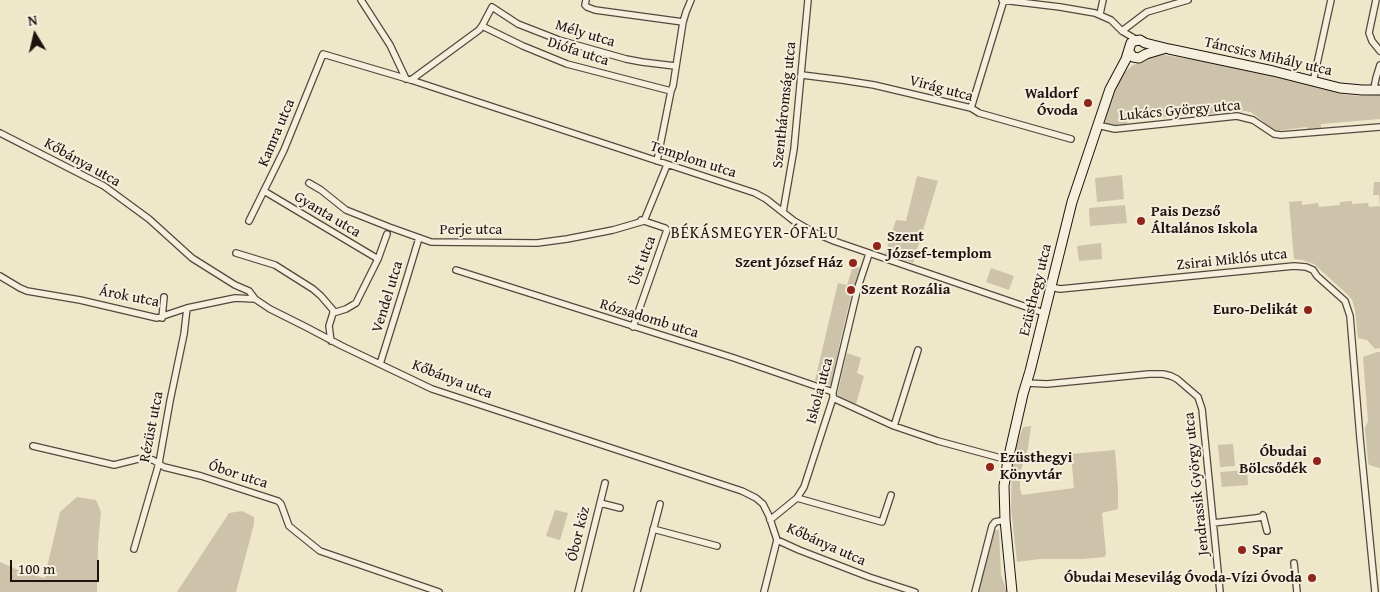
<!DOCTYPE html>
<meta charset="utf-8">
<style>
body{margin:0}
#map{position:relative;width:1380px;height:592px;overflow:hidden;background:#efe7ca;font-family:"Gentium Book Plus",serif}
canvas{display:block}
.north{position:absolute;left:10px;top:10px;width:50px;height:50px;-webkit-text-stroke:4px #f5efdd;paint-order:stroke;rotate:351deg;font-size:14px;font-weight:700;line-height:20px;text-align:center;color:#1f130e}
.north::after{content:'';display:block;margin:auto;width:18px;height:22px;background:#1f130e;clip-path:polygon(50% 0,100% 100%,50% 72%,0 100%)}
.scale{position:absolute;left:10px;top:560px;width:89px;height:22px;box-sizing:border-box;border:2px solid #1f130e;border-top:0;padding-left:6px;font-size:15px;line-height:18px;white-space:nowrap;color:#1f130e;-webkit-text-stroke:4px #f5efdd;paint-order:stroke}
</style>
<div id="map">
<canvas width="1380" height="592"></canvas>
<div class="north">N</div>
<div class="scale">100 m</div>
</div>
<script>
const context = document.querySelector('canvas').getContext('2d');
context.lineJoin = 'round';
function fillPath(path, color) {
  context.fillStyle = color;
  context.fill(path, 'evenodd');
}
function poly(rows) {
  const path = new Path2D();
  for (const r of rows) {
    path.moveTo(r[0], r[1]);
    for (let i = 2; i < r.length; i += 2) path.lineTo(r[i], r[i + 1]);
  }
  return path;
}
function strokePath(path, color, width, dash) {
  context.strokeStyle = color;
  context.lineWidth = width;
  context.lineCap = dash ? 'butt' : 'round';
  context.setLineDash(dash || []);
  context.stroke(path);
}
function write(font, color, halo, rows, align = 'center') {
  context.font = font + ' "Gentium Book Plus",serif';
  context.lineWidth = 4;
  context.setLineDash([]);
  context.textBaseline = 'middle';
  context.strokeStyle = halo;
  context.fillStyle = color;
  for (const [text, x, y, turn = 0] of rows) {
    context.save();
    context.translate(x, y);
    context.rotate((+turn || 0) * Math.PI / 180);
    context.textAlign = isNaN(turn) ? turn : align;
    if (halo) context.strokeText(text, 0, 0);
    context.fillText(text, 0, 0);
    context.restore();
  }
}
fillPath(poly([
 [1160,54,1267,73,1341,94,1359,96,1380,95,1380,119,1321,124,1321,128,1319,129,1308,130,1307,127,1275,131,1251,112,1244,111,1127,120,1127,124,1111,126,1107,124,1105,121,1114,90,1125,72,1133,65],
 [1122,175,1124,199,1097,202,1095,178],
 [917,176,938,181,913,263,885,254,896,220,906,221],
 [1374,182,1380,182,1380,348,1375,349,1367,340,1358,338,1355,310,1352,300,1348,295,1314,264,1302,260,1294,259,1289,202,1302,201,1302,205,1318,203,1319,207,1340,205,1340,202,1352,201,1352,204,1368,203,1369,207,1380,206,1379,195,1373,195],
 [1125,205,1127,223,1090,226,1089,208],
 [1101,243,1102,259,1079,261,1077,246],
 [853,266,861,268,852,292,840,342,832,386,815,380,838,283,847,285],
 [991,268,1014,276,1009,290,986,282],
 [1377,352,1380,352,1380,468,1369,465,1368,462,1365,428,1368,421,1363,357],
 [847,353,861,358,857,373,864,376,856,404,837,395],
 [1031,426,1028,448,1020,473,1020,489,1022,495,1074,488,1071,454,1115,450,1118,488,1118,509,1102,513,1106,553,1105,557,1082,559,1040,559,1017,562,1011,508,1012,459,1023,427],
 [1233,444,1235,466,1220,467,1218,445],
 [1247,470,1248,485,1222,487,1220,472],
 [77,497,96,500,101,512,98,544,97,592,0,592,0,562,25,573,45,578,48,563,60,512],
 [555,510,568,513,560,540,546,536],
 [242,511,254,517,254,524,236,592,177,592,229,513],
 [994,530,999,530,1001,575,1007,592,978,592]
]), '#ccc3aa');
const street = poly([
 [361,0,390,45,406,79],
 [586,0,585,5,587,7,595,10,683,22],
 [1002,0,1060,7,1095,13,1111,20,1122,31,1137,40],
 [1376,0,1369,33,1372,41,1380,51],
 [1100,14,1103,0],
 [482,26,523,46,567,64,671,91],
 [1122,31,1147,12,1188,0],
 [802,75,842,80,874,85,971,108,979,113,1071,139],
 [411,80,479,30,482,26,492,7,518,24,559,40,626,59,642,62,675,66],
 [1313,82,1331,0],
 [1374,88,1376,78,1380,65],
 [971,108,1004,0],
 [1097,125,1115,129,1237,116,1253,120,1274,134,1281,135,1380,127],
 [0,133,104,186,149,219,192,258,235,285,249,291,255,299,270,309,306,327,342,346,432,389,742,491,756,498,763,504,769,516,777,540,799,550,869,577,915,592],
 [657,161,671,91,673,86,683,22,686,12,691,0],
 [309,183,321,190,346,210,389,227,431,242,537,243,567,239,613,230,644,221,667,165],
 [264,191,378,259],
 [783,212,794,149,808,0],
 [249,221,284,150,323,54,411,80,755,193,766,199,794,221,813,232,834,241,1044,313],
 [236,253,275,265,313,289,321,296,333,310,333,313,329,326,331,341],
 [456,270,734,358,833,392],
 [0,276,20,288,27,291,80,300,157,318,187,308,235,298,255,299],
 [1051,287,1060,289,1294,266,1306,267,1313,270,1317,276,1345,301,1350,316,1360,438,1375,592],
 [333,313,346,309,356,303,378,259,387,234],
 [162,318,164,297],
 [633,327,667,230,665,228,641,220],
 [380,364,406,281,419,238],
 [1026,383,1047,384,1149,374,1163,374,1171,376,1177,379,1198,397,1202,409,1220,592],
 [833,398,894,426,938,441,1008,460],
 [894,426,918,350],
 [33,446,114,465,142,458,153,460,164,467,201,476,278,501,281,504,289,526,320,551,439,592],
 [797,498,882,522,891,495],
 [600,503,620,508],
 [770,520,797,498,804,487,833,398,833,392,858,287,869,254],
 [1213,523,1256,518,1262,517,1263,515,1267,531],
 [653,529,717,546],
 [134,549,159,463,170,401,184,334,187,308],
 [1294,563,1297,592],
 [578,592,605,483],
 [637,592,660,504],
 [764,592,777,540],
 [975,592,992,526,995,522,1005,520]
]);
const secondary = poly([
 [1129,49,1129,52,1133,57,1139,58,1146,54,1163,49],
 [1012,592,1005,520,1004,486,1008,460,1023,394,1030,371,1072,202,1110,89,1126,59,1131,43,1134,41,1140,40,1145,43,1169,49,1273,71,1340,88,1362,90,1380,90]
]);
strokePath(street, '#53483d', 8);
strokePath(secondary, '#1f130e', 11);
strokePath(street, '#f5efdd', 5.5);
strokePath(secondary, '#f5efdd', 9);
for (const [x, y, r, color] of [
 [1088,103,5,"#8f2418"],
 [1141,221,5,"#8f2418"],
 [877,246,5,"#8f2418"],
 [853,263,5,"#8f2418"],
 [851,290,5,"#8f2418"],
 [1308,310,5,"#8f2418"],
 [1317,461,5,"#8f2418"],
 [990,467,5,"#8f2418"],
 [1242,550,5,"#8f2418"],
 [1312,578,5,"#8f2418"]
]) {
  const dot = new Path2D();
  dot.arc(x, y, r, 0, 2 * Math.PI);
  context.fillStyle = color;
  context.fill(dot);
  strokePath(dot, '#f5efdd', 2);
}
write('15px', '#1f130e', '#f5efdd', [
 ["Mély utca",585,34,17],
 ["Diófa utca",578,52,18],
 ["Táncsics Mihály utca",1268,57,13],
 ["Virág utca",941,89,15],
 ["Szentháromság utca",785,105,-84],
 ["Lukács György utca",1180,111,-5],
 ["Kamra utca",277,133,-67],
 ["Templom utca",693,160,18],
 ["Kőbánya utca",82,163,29],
 ["Gyanta utca",327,215,31],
 ["Perje utca",471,230],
 ["Zsirai Miklós utca",1232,260,-6],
 ["Üst utca",643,261,-70],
 ["Ezüsthegy utca",1036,290,-76],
 ["Árok utca",129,297,11],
 ["Vendel utca",388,297,-73],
 ["Rózsadomb utca",649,319,17],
 ["Kőbánya utca",452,380,21],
 ["Iskola utca",820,391,-75],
 ["Rézüst utca",152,427,-79],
 ["Óbor utca",238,475,18],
 ["Jendrassik György utca",1197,484,-96],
 ["Óbor köz",579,534,-76],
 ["Kőbánya utca",826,545,24]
]);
write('bold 15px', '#1f130e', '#f5efdd', [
 ["Waldorf",1078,94],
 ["Óvoda",1078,111],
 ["Pais Dezső",1151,212,"left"],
 ["Általános Iskola",1151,229,"left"],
 ["Szent",887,237,"left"],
 ["József-templom",887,254,"left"],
 ["Szent József Ház",843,263],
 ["Szent Rozália",861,290,"left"],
 ["Euro-Delikát",1298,310],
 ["Óbudai",1307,452],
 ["Bölcsődék",1307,469],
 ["Ezüsthegyi",1000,458,"left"],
 ["Könyvtár",1000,475,"left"],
 ["Spar",1252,550,"left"],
 ["Óbudai Mesevilág Óvoda-Vízi Óvoda",1302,578]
], 'right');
context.letterSpacing = '1px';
write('16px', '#1f130e', '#f5efdd', [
 ["BÉKÁSMEGYER-ÓFALU",755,234]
]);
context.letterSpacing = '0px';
</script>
